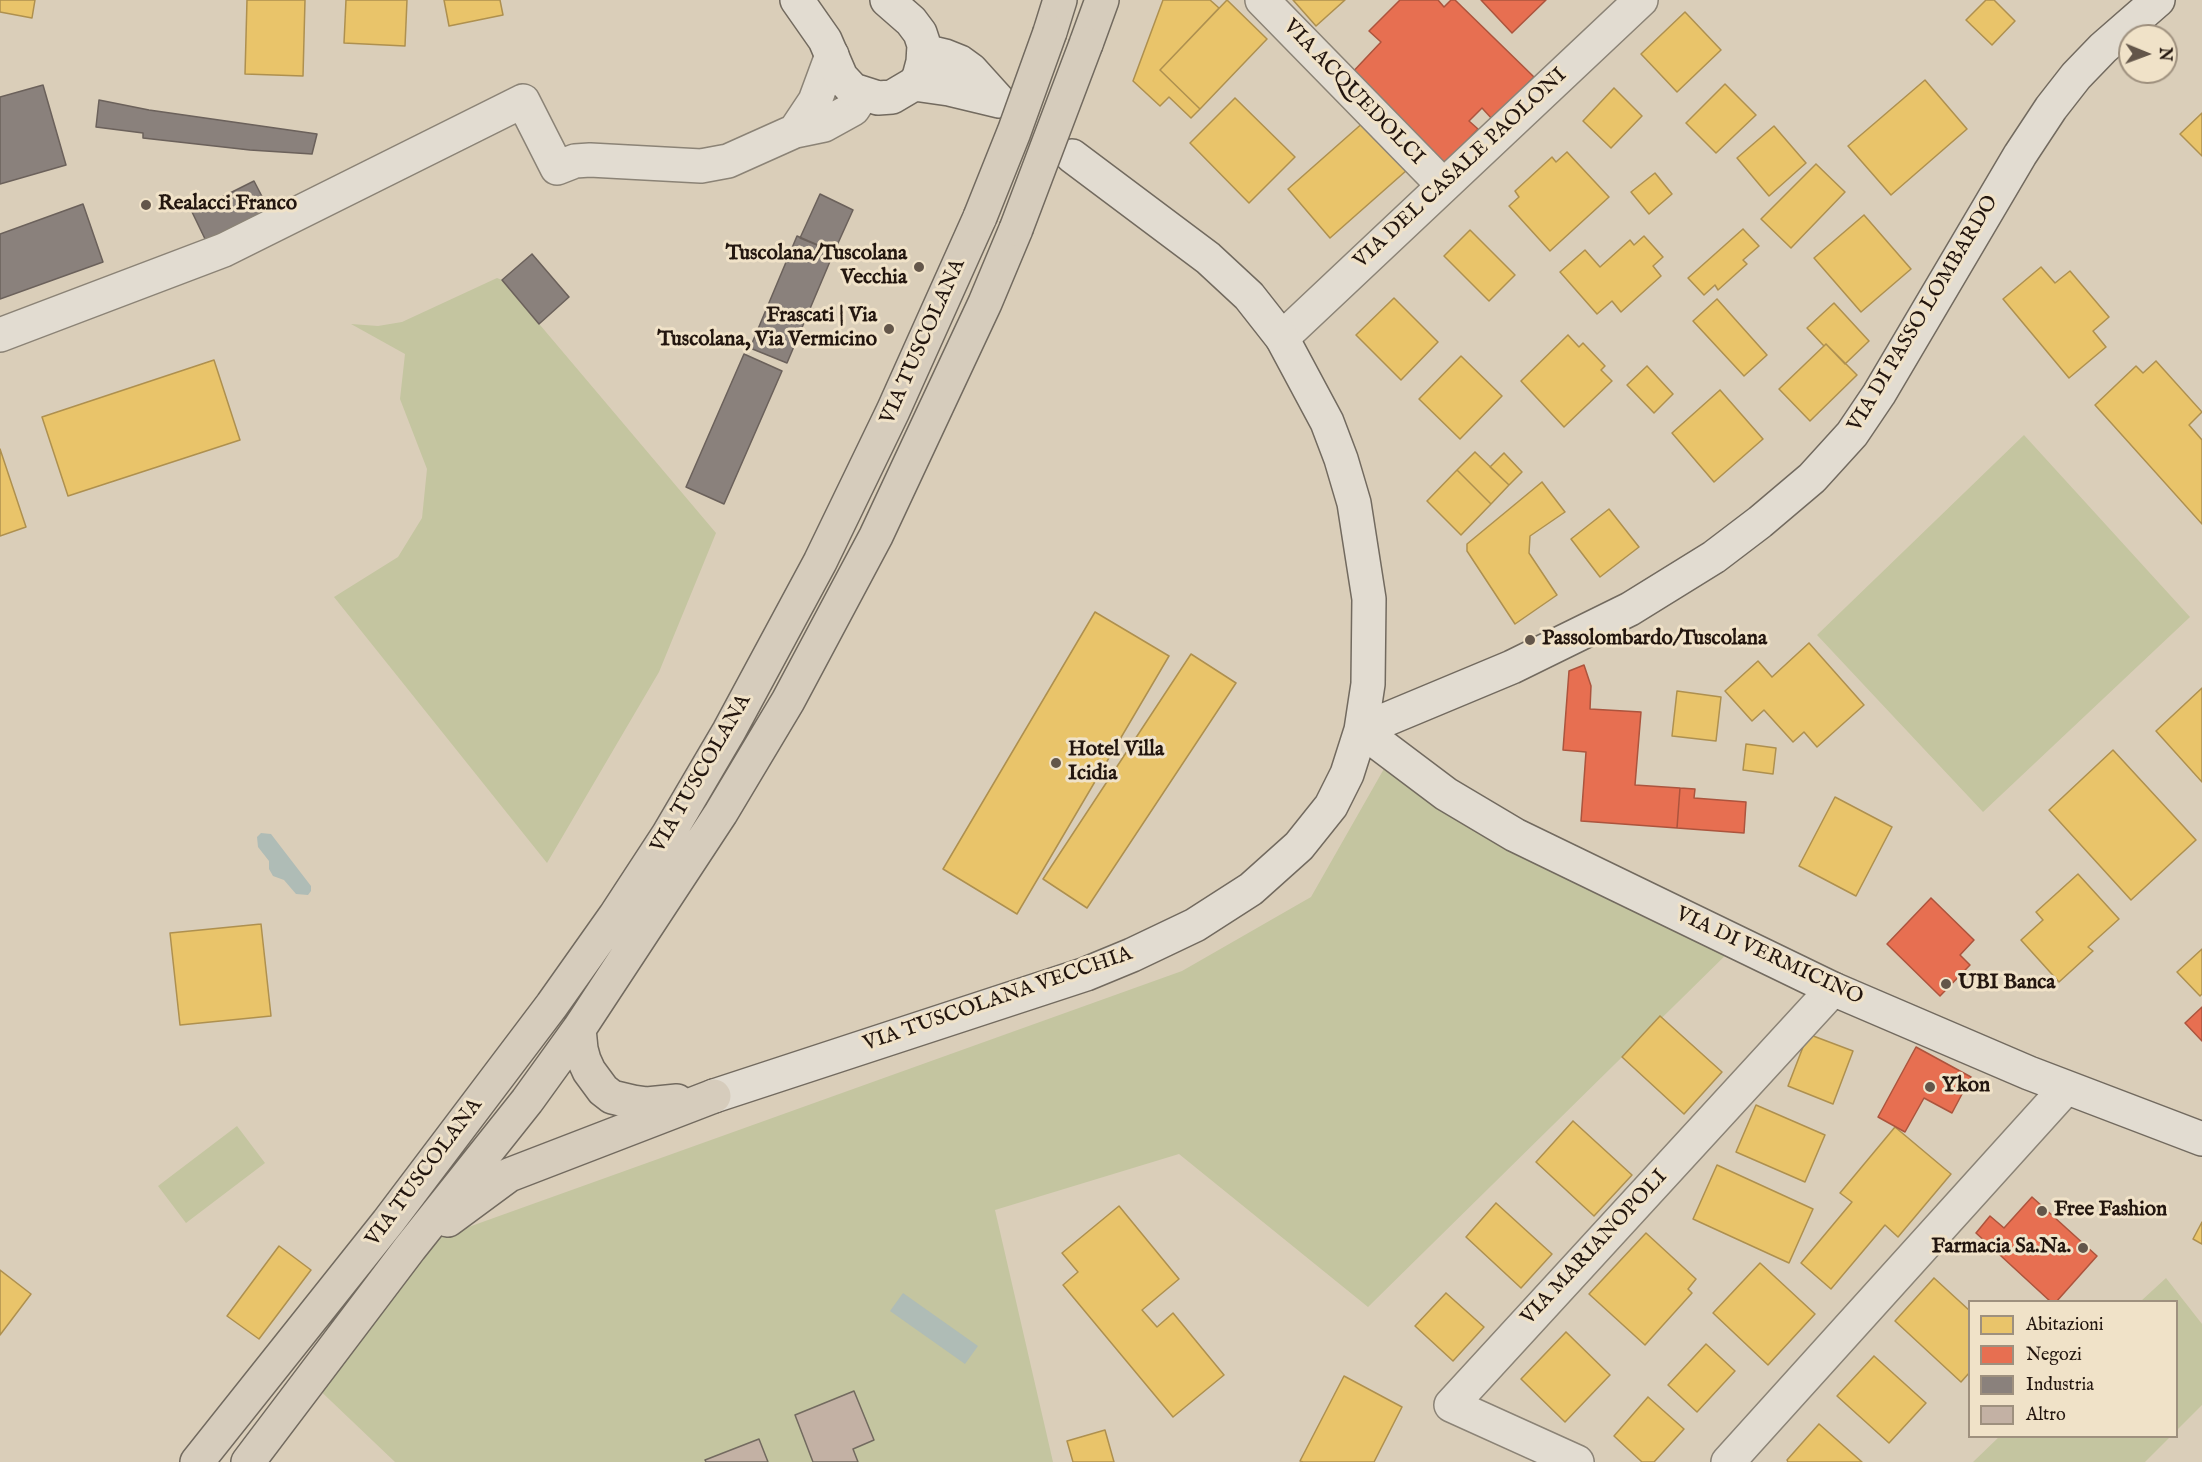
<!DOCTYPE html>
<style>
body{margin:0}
#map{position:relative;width:2202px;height:1462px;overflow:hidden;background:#daceb9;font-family:"IM FELL English",serif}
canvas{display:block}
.legend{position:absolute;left:1968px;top:1300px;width:210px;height:138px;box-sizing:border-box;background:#f0e2c8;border:2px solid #9e907e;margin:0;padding:8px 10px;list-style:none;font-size:18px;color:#23160f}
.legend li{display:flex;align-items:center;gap:12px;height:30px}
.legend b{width:30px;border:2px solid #9e907e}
.north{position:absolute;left:2118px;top:24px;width:60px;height:60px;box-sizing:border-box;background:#f0e2c8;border:2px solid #9e907e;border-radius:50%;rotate:91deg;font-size:16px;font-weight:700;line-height:24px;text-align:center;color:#23160f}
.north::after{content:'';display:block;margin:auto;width:21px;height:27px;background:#63564a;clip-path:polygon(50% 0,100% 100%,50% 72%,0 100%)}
</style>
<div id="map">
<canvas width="2202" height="1462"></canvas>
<ul class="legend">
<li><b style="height:16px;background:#e9c46a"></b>Abitazioni</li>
<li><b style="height:16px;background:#e76f51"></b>Negozi</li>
<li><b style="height:16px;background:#8a817c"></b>Industria</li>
<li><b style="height:16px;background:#c3b1a4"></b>Altro</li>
</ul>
<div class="north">N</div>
</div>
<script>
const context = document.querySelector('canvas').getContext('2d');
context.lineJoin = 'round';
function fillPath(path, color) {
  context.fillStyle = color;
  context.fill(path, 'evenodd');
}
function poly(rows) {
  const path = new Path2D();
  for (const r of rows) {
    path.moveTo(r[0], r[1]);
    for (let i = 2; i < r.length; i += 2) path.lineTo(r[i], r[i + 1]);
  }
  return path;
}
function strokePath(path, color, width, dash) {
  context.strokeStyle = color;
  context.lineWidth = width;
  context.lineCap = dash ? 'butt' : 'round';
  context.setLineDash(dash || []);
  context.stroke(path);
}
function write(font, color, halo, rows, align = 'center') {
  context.font = font + ' "IM FELL English",serif';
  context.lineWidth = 6;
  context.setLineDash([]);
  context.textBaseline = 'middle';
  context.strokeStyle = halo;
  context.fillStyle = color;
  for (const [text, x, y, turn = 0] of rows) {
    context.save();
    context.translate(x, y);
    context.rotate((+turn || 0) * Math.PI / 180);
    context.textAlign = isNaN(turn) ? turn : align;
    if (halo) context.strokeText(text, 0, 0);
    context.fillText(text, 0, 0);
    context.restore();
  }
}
fillPath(poly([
 [497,278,502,280,716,533,659,672,547,863,334,597,398,557,422,518,427,469,400,399,405,354,351,324,378,326,402,322],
 [2024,435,2190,617,1983,812,1817,635],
 [1385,767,1738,943,1368,1307,1179,1154,995,1210,1053,1462,395,1462,310,1381,410,1248,1182,971,1311,897],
 [237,1126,265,1163,186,1223,158,1186],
 [2166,1278,2202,1324,2202,1405,2177,1430,2176,1302,2141,1301],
 [2000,1436,2170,1436,2170,1437,2145,1462,1973,1462]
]), '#c4c5a0');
fillPath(poly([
 [261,833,271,834,311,886,311,891,308,895,296,894,284,880,273,876,269,869,269,861,258,847,257,837],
 [903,1293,978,1346,965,1364,890,1311]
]), '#afbcb6');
const homes = poly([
 [0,0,35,0,32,18,0,12,0,0],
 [247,0,305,0,303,76,245,74,247,0],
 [346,0,407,0,405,46,344,43,346,0],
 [444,0,500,0,503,15,449,26,444,0],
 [1163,0,1210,0,1219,8,1160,70,1200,109,1191,118,1169,97,1160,106,1133,81,1163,0],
 [1227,0,1267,39,1200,109,1160,70,1227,0],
 [1293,0,1345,0,1316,26,1293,0],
 [1986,0,1994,0,2015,21,1992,45,1966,20,1986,0],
 [1685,12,1721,50,1677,92,1641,54,1685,12],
 [1925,80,1967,129,1891,195,1848,146,1925,80],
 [1725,84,1756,115,1716,153,1686,123,1725,84],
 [1614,88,1642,116,1611,148,1583,121,1614,88],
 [1235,98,1295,157,1249,203,1190,143,1235,98],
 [2202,113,2202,156,2180,134,2202,113],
 [1365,121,1407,170,1330,238,1288,189,1365,121],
 [1774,126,1806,163,1769,196,1737,158,1774,126],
 [1567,152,1609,197,1550,251,1509,206,1519,197,1515,191,1552,157,1556,162,1567,152],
 [1816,164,1845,192,1791,248,1761,219,1816,164],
 [1655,173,1672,194,1649,214,1631,192,1655,173],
 [1864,215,1911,269,1861,312,1814,258,1864,215],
 [1743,229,1759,246,1743,260,1747,264,1718,290,1715,285,1704,295,1688,278,1743,229],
 [1470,230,1515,275,1489,301,1444,256,1470,230],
 [1644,236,1663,257,1653,266,1661,276,1621,312,1612,301,1597,314,1560,272,1585,250,1600,267,1630,240,1634,245,1644,236],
 [2041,267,2055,283,2070,271,2109,317,2093,331,2106,347,2069,378,2003,299,2041,267],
 [1394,298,1438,342,1401,380,1356,335,1394,298],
 [1717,299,1767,355,1744,376,1693,321,1717,299],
 [1834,303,1869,341,1845,364,1826,344,1824,346,1807,328,1834,303],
 [1568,335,1579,347,1583,343,1605,366,1601,370,1612,381,1564,427,1521,381,1568,335],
 [1826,344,1857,375,1810,421,1779,389,1826,344],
 [1461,356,1502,396,1460,439,1419,399,1461,356],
 [214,360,240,440,68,496,42,417,214,360],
 [2156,361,2202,412,2189,425,2202,440,2202,524,2095,405,2136,366,2143,373,2156,361],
 [1647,366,1673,394,1654,413,1627,385,1647,366],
 [1720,390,1763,439,1714,482,1672,433,1720,390],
 [0,449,26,527,0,536,0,449],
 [1475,452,1509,485,1491,504,1457,470,1475,452],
 [1504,453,1522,472,1509,485,1490,467,1504,453],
 [1457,470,1491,504,1461,535,1427,501,1457,470],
 [1542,482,1565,512,1530,536,1529,553,1557,595,1515,624,1467,551,1467,544,1542,482],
 [1609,509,1639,547,1600,577,1571,539,1609,509],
 [1095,612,1169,656,1017,914,943,869,1095,612],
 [1809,643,1864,705,1817,747,1804,732,1793,742,1764,710,1752,721,1725,691,1758,661,1772,677,1809,643],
 [1191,654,1236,683,1087,908,1043,879,1191,654],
 [2202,688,2202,782,2156,731,2202,688],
 [1677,691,1721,697,1716,741,1672,736,1677,691],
 [1746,744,1776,748,1773,774,1743,770,1746,744],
 [2113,750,2196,840,2131,900,2049,810,2113,750],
 [1835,797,1892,827,1856,896,1799,866,1835,797],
 [2078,874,2119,919,2088,947,2093,951,2059,982,2021,940,2043,920,2036,912,2078,874],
 [261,924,271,1016,180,1025,170,933,261,924],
 [2202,949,2202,994,2200,996,2177,972,2202,949],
 [1660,1016,1722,1072,1684,1114,1622,1057,1660,1016],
 [1808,1034,1853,1051,1833,1104,1788,1086,1808,1034],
 [1756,1105,1825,1135,1805,1182,1736,1152,1756,1105],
 [1573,1121,1632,1175,1594,1216,1536,1162,1573,1121],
 [1895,1127,1951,1174,1898,1237,1885,1225,1831,1289,1801,1263,1852,1202,1840,1193,1895,1127],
 [1717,1165,1813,1209,1789,1263,1693,1219,1717,1165],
 [1496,1203,1552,1254,1521,1288,1466,1237,1496,1203],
 [1119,1206,1179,1279,1142,1310,1157,1327,1173,1313,1224,1375,1173,1417,1063,1285,1078,1272,1062,1253,1119,1206],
 [2202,1222,2202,1244,2193,1239,2202,1222],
 [1646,1233,1696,1279,1688,1289,1692,1293,1645,1345,1589,1294,1646,1233],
 [279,1246,311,1270,259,1339,227,1316,279,1246],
 [1760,1263,1815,1314,1768,1365,1713,1313,1760,1263],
 [0,1270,31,1294,0,1335,0,1270],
 [1934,1278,1970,1311,1970,1372,1961,1382,1895,1321,1934,1278],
 [1446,1293,1484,1327,1453,1361,1415,1326,1446,1293],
 [1566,1332,1610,1375,1565,1422,1521,1379,1566,1332],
 [1706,1344,1735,1371,1697,1412,1668,1385,1706,1344],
 [1874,1356,1926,1403,1889,1443,1837,1396,1874,1356],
 [1344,1376,1402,1407,1374,1462,1303,1462,1300,1461,1344,1376],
 [1648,1397,1684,1429,1654,1462,1642,1462,1614,1436,1648,1397],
 [1819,1424,1862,1462,1788,1462,1787,1460,1819,1424],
 [1105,1430,1114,1462,1073,1462,1067,1441,1105,1430]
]);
fillPath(homes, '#e9c46a');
strokePath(homes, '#ae904f', 1.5);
const shops = poly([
 [1400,0,1438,0,1444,7,1451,0,1455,0,1534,77,1493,120,1482,108,1469,121,1478,129,1442,167,1348,77,1381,42,1369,31,1400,0],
 [1481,0,1546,0,1512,33,1481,0],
 [1584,665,1591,686,1590,709,1641,712,1635,785,1680,788,1677,828,1581,821,1586,752,1563,750,1569,671,1584,665],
 [1680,788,1695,789,1694,798,1746,802,1744,833,1677,828,1680,788],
 [1931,898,1974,940,1960,955,1970,965,1940,996,1887,944,1931,898],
 [2202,1007,2202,1041,2185,1023,2202,1007],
 [1916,1047,1971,1077,1952,1113,1924,1098,1905,1132,1878,1117,1916,1047],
 [2032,1197,2097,1256,2056,1302,2051,1302,1976,1233,1990,1216,2004,1228,2032,1197]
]);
fillPath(shops, '#e76f51');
strokePath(shops, '#ac543d', 1.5);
const industry = poly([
 [43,85,66,165,0,184,0,97,43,85],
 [99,100,149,110,317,134,312,154,250,150,143,138,143,133,96,127,99,100],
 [254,181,269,210,206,241,192,212,254,181],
 [820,194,853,210,834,252,800,238,820,194],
 [83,204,103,262,0,299,0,234,83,204],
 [797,236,834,252,787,363,750,348,797,236],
 [532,254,569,297,539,324,502,280,532,254],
 [744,354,782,371,724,504,686,487,744,354]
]);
fillPath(industry, '#8a817c');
strokePath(industry, '#6b615b', 1.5);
const building = poly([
 [854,1391,874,1440,853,1449,858,1462,813,1462,795,1415,854,1391],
 [759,1439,768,1462,706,1462,705,1460,759,1439]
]);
fillPath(building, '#c3b1a4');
strokePath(building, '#726a5f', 1.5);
const street = poly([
 [1262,0,1443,185],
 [795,131,815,101,832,55],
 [0,335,224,250,523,101,557,168,575,161,590,160,701,166,728,161,795,131,824,125,853,109,863,94],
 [1282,338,1641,0],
 [1577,1462,1451,1405,1833,989],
 [1728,1462,2066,1088]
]);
const secondary = poly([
 [797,0,825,40,841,77,853,90,878,98,892,97,914,84,919,77,923,62,924,45,920,33,911,21,887,0],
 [924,51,945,56,960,62,971,70,999,101],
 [914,84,949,89,999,101],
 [1361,730,1512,667,1630,609,1714,557,1760,522,1812,478,1852,434,1879,394,2020,155,2051,108,2076,76,2103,48,2158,0],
 [1361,730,1446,794,1515,835,1833,989,2029,1073,2202,1139],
 [714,1096,1086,974,1132,955,1195,925,1251,889,1299,846,1331,806,1347,774,1361,730,1368,684,1369,599,1354,503,1341,459,1327,422,1282,338,1249,296,1208,258,1072,156]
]);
const primary = poly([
 [1050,32,1060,0],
 [1086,44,1102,0],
 [579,1029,581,1049,584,1060,589,1071,603,1090,612,1097,633,1102,647,1104,677,1101],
 [448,1220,509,1175,714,1096],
 [197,1462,388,1222,552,1005,615,916,668,835,729,731,820,562,893,411,980,217],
 [248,1462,410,1248,527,1101,579,1029,721,813,788,701,876,536,985,303,1016,229]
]);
strokePath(street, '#8b8376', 36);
strokePath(secondary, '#726a5f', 36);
strokePath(primary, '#726a5f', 36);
strokePath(street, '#e2dcd1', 33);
strokePath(secondary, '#e2dcd1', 33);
strokePath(primary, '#d6ccbc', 33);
const primaryBridge = poly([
 [980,217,1014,132,1050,32],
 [1016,229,1086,44]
]);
strokePath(primaryBridge, '#726a5f', 36, []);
strokePath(primaryBridge, '#d6ccbc', 33);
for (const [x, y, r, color] of [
 [146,205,6,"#63564a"],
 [919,267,6,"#63564a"],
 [889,329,6,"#63564a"],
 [1530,640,6,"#63564a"],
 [1056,763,6,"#63564a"],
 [1946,984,6,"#63564a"],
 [1930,1087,6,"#63564a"],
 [2042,1211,6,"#63564a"],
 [2083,1248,6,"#63564a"]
]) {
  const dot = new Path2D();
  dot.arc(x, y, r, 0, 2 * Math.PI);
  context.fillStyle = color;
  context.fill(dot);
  strokePath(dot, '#f0e2c8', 2);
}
write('21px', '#23160f', '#f0e2c8', [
 ["VIA ACQUEDOLCI",1353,93,46],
 ["VIA DEL CASALE PAOLONI",1461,169,-43],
 ["VIA DI PASSO LOMBARDO",1924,314,-59],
 ["VIA TUSCOLANA",924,342,-66],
 ["VIA TUSCOLANA",702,774,-60],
 ["VIA DI VERMICINO",1769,957,25],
 ["VIA TUSCOLANA VECCHIA",998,1000,-19],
 ["VIA TUSCOLANA",425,1173,-53],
 ["VIA MARIANOPOLI",1595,1248,-47]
]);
write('bold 21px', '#23160f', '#f0e2c8', [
 ["Realacci Franco",158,205],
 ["Tuscolana/Tuscolana",907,255,"right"],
 ["Vecchia",907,279,"right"],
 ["Frascati | Via",877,317,"right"],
 ["Tuscolana, Via Vermicino",877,341,"right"],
 ["Passolombardo/Tuscolana",1542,640],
 ["Hotel Villa",1068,751],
 ["Icidia",1068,775],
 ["UBI Banca",1958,984],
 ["Ykon",1942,1087],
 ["Free Fashion",2054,1211],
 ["Farmacia Sa.Na.",2071,1248,"right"]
], 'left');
</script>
